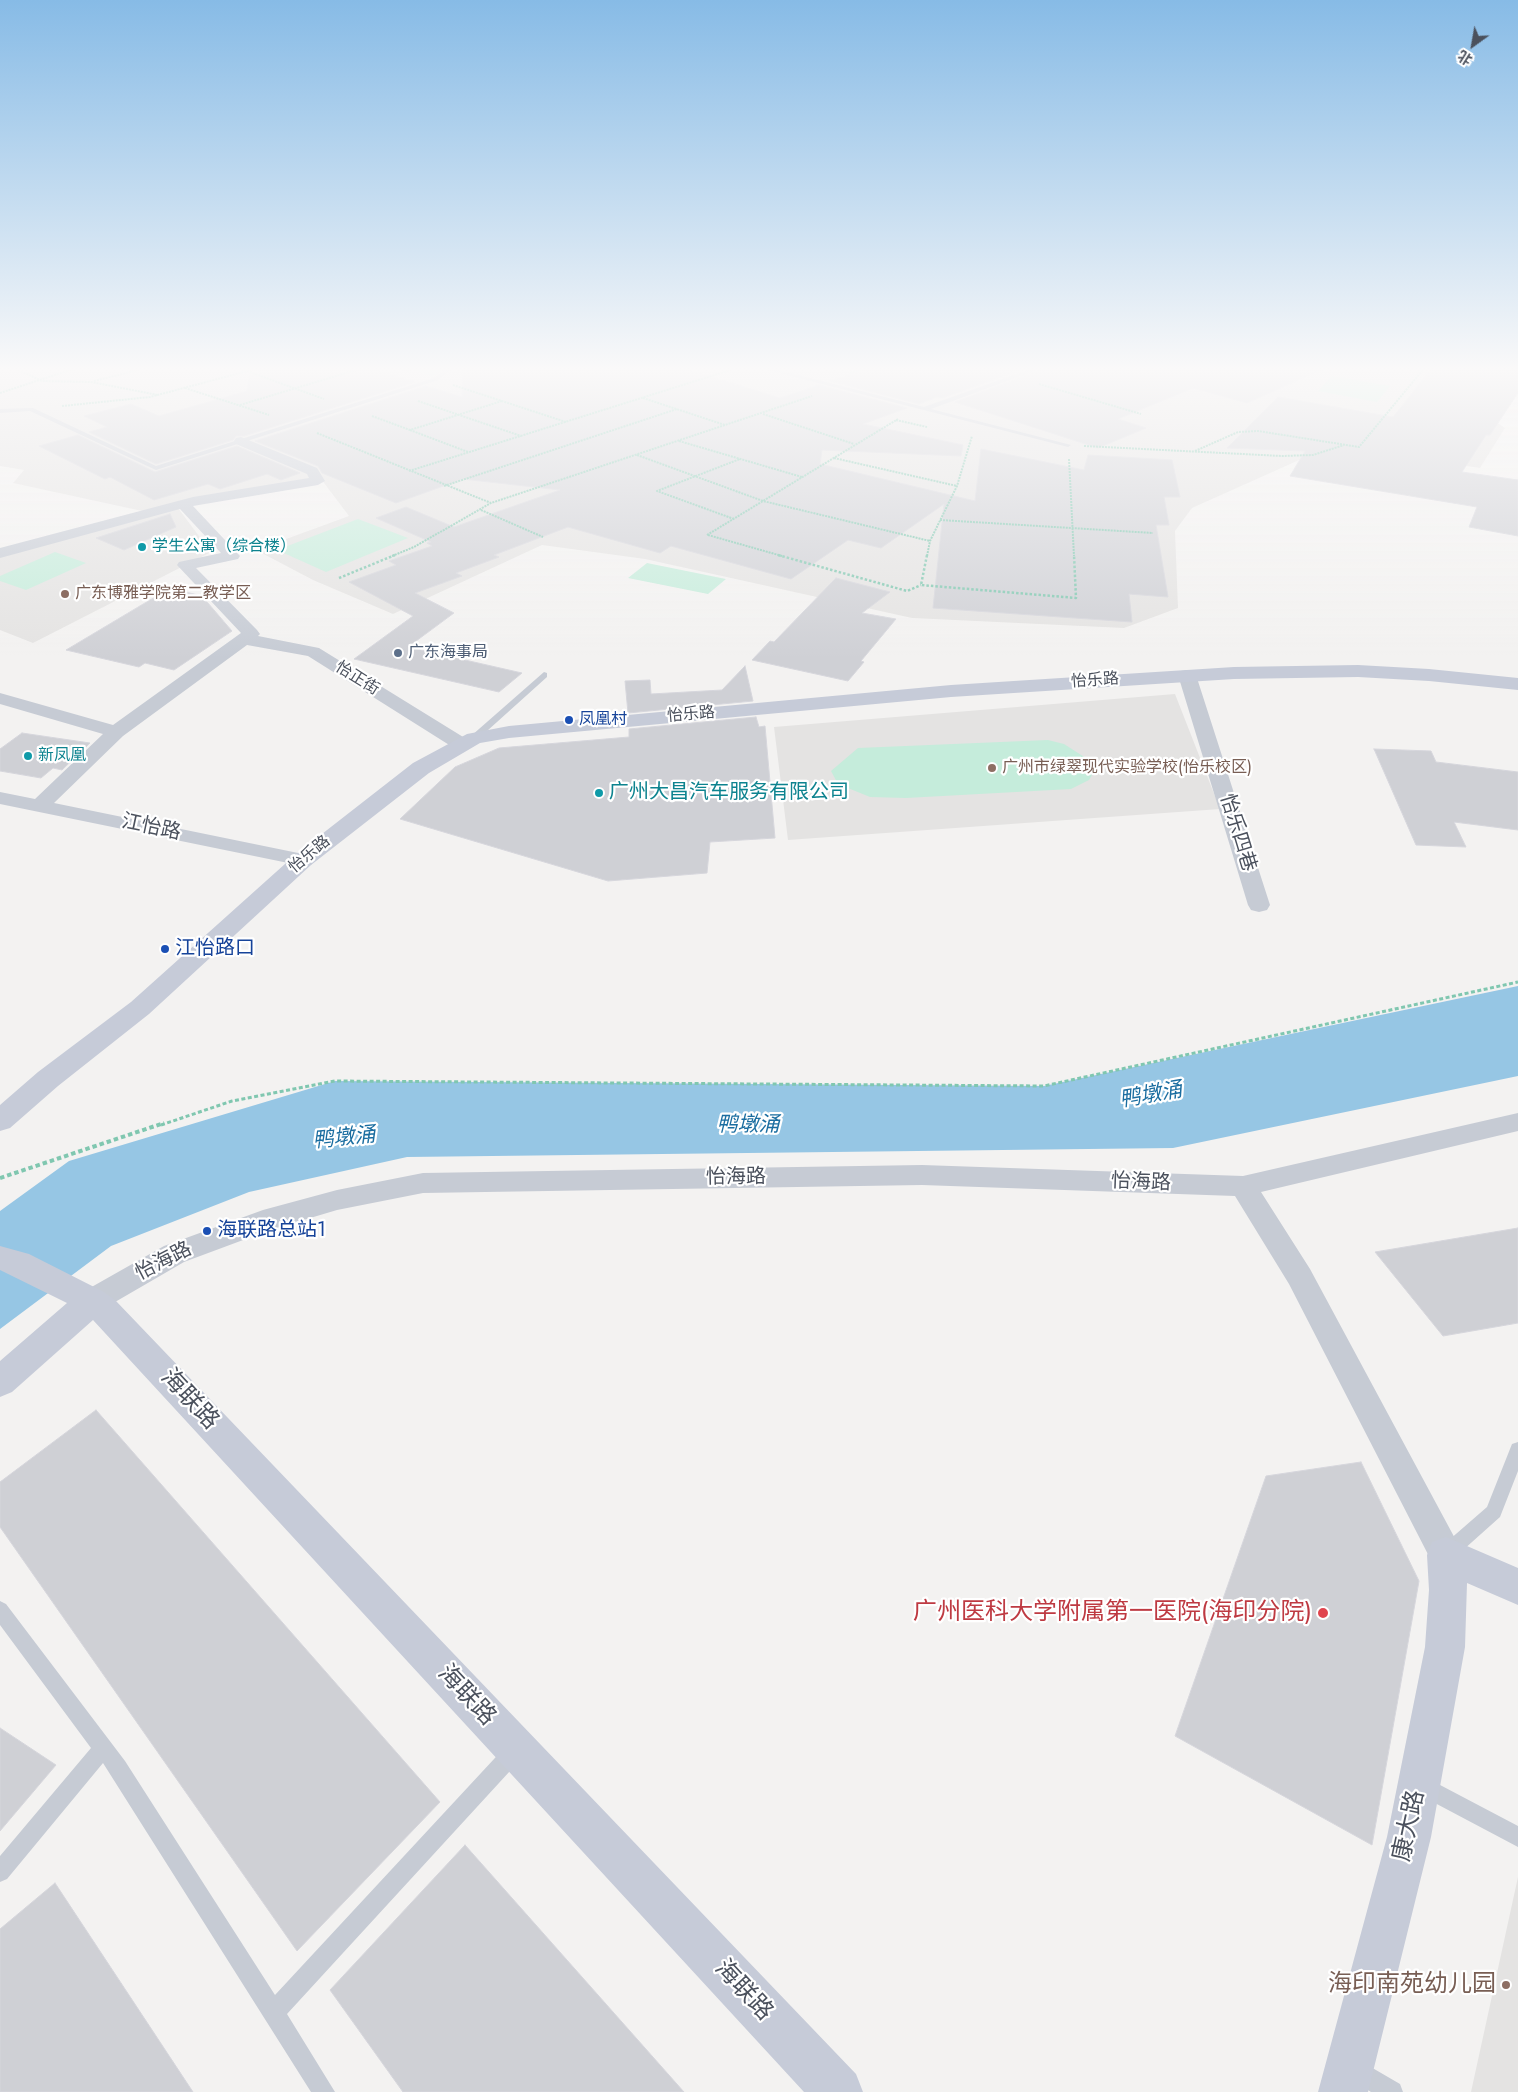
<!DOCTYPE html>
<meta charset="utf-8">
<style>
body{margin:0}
#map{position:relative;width:1518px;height:2092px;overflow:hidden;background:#f3f2f1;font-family:Jost,"Noto Sans SC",sans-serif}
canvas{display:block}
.north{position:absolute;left:1448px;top:20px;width:50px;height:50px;-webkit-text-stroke:4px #fff;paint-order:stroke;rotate:212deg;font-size:14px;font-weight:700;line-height:20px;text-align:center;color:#4b515d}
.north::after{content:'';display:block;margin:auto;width:18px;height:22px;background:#4b515d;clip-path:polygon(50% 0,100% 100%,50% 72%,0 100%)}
</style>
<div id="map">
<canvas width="1518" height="2092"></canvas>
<div class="north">北</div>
</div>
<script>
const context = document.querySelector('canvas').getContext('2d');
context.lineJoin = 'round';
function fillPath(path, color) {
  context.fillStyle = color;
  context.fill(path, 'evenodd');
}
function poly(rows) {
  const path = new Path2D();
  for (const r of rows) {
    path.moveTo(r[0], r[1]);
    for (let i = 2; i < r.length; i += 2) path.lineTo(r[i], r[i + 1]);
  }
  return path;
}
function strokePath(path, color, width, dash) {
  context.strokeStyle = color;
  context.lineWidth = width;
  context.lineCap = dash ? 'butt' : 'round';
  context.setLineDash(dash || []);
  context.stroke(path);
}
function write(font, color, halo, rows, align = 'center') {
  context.font = font + ' Jost,"Noto Sans SC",sans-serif';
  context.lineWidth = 4.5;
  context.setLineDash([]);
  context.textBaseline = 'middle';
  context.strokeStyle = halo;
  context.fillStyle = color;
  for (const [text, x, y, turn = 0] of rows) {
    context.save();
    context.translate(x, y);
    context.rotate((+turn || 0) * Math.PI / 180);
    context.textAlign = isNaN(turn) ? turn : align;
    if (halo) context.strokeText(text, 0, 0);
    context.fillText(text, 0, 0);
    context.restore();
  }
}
fillPath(poly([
 [0,366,1456,366,1477,409,1505,428,1480,468,1365,451,1306,457,1192,508,1175,531,1178,608,1124,628,912,618,645,559,542,545,393,614,313,580,256,550,349,516,321,479,142,511,13,483,24,470,0,466],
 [178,508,211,552,33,643,0,630,0,557],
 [1175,694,1220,809,788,840,774,727],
 [1518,1877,1518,2092,1471,2092]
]), '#e4e3e2');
fillPath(poly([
 [399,366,448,366,433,376],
 [1332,376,1390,386,1377,402,1318,391],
 [358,519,408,538,326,572,277,550],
 [55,552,86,563,26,590,0,581,0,576],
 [647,563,726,579,708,594,628,578],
 [1048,740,1064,744,1089,760,1093,773,1089,780,1071,789,906,798,870,797,838,784,831,771,858,748]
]), '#c5ecdb');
fillPath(poly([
 [1518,986,1518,1076,1173,1148,407,1157,249,1192,111,1246,0,1329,0,1211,69,1161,335,1081,1044,1086]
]), '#96c6e4');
const building = poly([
 [251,366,366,366,415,382,244,436,236,436,233,440,156,464,89,432,107,427,84,416,131,404,159,416,247,391,251,366],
 [463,366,677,366,780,398,819,385,907,408,863,424,963,445,961,456,822,450,820,464,975,501,981,449,1084,470,1088,455,1172,460,1180,497,1164,497,1169,525,1156,525,1168,597,1129,594,1132,622,933,608,944,504,881,548,848,540,791,579,671,546,660,553,568,527,494,555,499,557,456,573,462,576,415,593,454,613,408,647,522,673,499,692,354,659,413,616,349,582,396,565,389,561,432,546,427,543,431,542,376,518,406,507,454,527,560,490,463,479,396,503,322,473,318,466,255,441,426,386,462,397,463,366],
 [876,366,1033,366,942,398,937,397,919,404,830,381,876,366],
 [1050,366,1248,366,1256,368,1262,366,1330,366,1247,403,1193,388,1118,419,1146,428,1098,448,955,402,1050,366],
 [1434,366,1518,366,1518,393,1490,435,1486,435,1462,472,1518,480,1518,536,1469,527,1477,507,1290,476,1305,451,1227,448,1278,397,1393,417,1434,366],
 [78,435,155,472,237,446,300,473,281,480,267,474,220,489,208,484,154,500,110,477,105,479,39,446,78,435],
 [170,514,176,527,124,550,96,538,170,514],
 [836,578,890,592,862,613,896,619,861,661,864,662,848,681,752,660,770,641,774,642,836,578],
 [170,588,202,596,232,631,174,670,145,663,139,667,66,650,170,588],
 [745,666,753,701,628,713,625,681,650,680,651,694,722,690,745,666],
 [756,717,759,727,765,726,775,838,710,842,707,873,608,881,400,819,455,767,499,748,629,737,629,729,756,717],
 [22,733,90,743,62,770,53,768,41,778,0,771,0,749,22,733],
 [1374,749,1431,751,1436,762,1518,772,1518,830,1454,822,1466,847,1416,845,1374,749],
 [1518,1228,1518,1323,1443,1336,1375,1252,1518,1228],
 [96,1410,440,1802,297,1951,0,1527,0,1482,96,1410],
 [1361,1462,1419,1581,1372,1845,1175,1736,1266,1476,1361,1462],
 [0,1728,56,1765,0,1831,0,1728],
 [465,1845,684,2092,403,2092,330,1990,465,1845],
 [55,1883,193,2092,0,2092,0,1929,55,1883]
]);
fillPath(building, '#cfd0d5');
strokePath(building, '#d6d6dc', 1);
strokePath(poly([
 [10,366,42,381,91,382,158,395],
 [393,366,409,371],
 [247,371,324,399],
 [850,373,870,366],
 [94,381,154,366],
 [1039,384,1141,414],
 [453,385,566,422],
 [185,388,269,415],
 [0,393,82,366],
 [643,398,725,425],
 [418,401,521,436],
 [240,405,369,366],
 [62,406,150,397,266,366],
 [763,414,854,444],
 [372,416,410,430,502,401],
 [896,420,927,427],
 [410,430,468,452],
 [317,433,491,503,812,396],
 [679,441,802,477],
 [1084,446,1282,456,1313,455,1344,445],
 [1195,451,1238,432,1258,431,1359,447,1426,366],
 [637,455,763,501,930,541],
 [834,458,957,486],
 [1069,459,1074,556],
 [409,471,740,367],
 [444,486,677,409],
 [481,510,543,537],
 [734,519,657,491,740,459],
 [940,520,1153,533],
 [707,535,898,419],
 [708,535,782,556],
 [392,556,414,547,491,503],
 [927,556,930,541,957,486,972,436]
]), '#80c7b0', 2, [2, 1]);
strokePath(poly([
 [778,555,907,591,921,585],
 [927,555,921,585,1076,598,1074,555],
 [339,578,395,555]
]), '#80c7b0', 2.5, [2.5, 2]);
strokePath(poly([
 [161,1125,232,1101,335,1081,1044,1086,1518,982]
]), '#80c7b0', 3, [4, 2.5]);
strokePath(poly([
 [0,1178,164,1123]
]), '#80c7b0', 4, [4.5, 3]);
fillPath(poly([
 [450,366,457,366,438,380,156,470,30,411,0,413,0,409,33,408,156,466,434,378,450,366],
 [752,366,763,366,924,407,1039,366,1048,366,931,409,1071,445,1068,447,752,366],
 [544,672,547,673,547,677,477,740,471,740,471,736,544,672],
 [1518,1442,1518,1471,1500,1517,1453,1559,1447,1561,1441,1559,1438,1553,1441,1547,1487,1507,1510,1449,1512,1444,1518,1442],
 [0,1601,6,1604,125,1761,275,1995,507,1745,514,1742,521,1745,524,1752,521,1759,287,2014,335,2092,311,2092,103,1763,7,1879,0,1882,0,1856,91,1748,0,1625,0,1601],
 [1423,1776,1518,1826,1518,1847,1416,1793,1413,1786,1416,1779,1423,1776],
 [1357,2059,1400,2084,1403,2092,1371,2092,1349,2078,1346,2070,1349,2062,1357,2059]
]), '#c6cbd4');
fillPath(poly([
 [241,437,317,468,325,481,318,485,193,506,240,556,238,559,196,568,257,630,260,634,258,636,319,648,468,740,471,744,468,748,461,750,454,748,308,656,247,645,123,736,54,803,303,854,311,855,314,860,311,865,303,866,0,804,0,792,35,799,103,734,0,704,0,693,113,725,241,633,177,565,179,562,221,553,180,509,0,558,0,548,193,497,309,478,307,474,236,444,234,441,236,438,241,437],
 [1187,670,1193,671,1196,675,1270,905,1267,910,1259,912,1251,910,1248,905,1178,675,1181,671,1187,670],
 [1518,1113,1518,1131,1261,1192,1310,1269,1458,1544,1463,1555,1458,1566,1446,1571,1434,1566,1289,1284,1235,1196,922,1185,423,1193,337,1210,270,1230,184,1262,103,1309,92,1313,81,1309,77,1301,81,1293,164,1246,263,1210,337,1190,423,1173,922,1165,1243,1176,1518,1113]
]), '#c6cbd4');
fillPath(poly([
 [1358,665,1429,669,1518,678,1518,690,1429,681,1358,677,1234,679,951,697,509,738,480,743,429,773,311,865,149,1014,58,1086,10,1128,0,1131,0,1105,38,1072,131,1002,295,855,413,763,467,734,509,726,951,685,1234,667,1358,665],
 [0,1246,29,1254,104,1292,116,1301,856,2074,863,2092,804,2092,93,1320,12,1392,0,1397,0,1361,67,1303,0,1270,0,1246],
 [1446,1537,1518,1568,1518,1605,1467,1583,1465,1647,1431,1837,1368,2092,1318,2092,1387,1837,1425,1647,1429,1590,1427,1555,1432,1542,1446,1537]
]), '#c6cbd8');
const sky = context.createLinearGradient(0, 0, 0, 659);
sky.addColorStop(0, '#87bbe6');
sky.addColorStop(0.56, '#faf9f9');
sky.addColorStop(1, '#faf9f900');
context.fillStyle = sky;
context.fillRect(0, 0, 1518, 659);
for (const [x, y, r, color] of [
 [142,547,5,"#0f9aa8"],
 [65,594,5,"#8d6e63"],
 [398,653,5,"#5c6f8a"],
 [569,720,5,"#1a4fb4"],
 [28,756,5,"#0f9aa8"],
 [992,768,5,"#8d6e63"],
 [599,793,5,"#0f9aa8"],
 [165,949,5,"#1a4fb4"],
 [207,1231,5,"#1a4fb4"],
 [1323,1613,6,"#e0444e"],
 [1506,1985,5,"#8d6e63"]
]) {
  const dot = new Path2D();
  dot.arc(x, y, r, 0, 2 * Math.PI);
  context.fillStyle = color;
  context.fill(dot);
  strokePath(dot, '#fff', 2);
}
write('16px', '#0d838f', '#fff', [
 ["学生公寓（综合楼）",152,547],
 ["新凤凰",38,756]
], 'left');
write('16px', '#785e54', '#fff', [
 ["广东博雅学院第二教学区",75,594],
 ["广州市绿翠现代实验学校(怡乐校区)",1002,768]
], 'left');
write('16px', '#4e5e75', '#fff', [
 ["广东海事局",408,653]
], 'left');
write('16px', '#4b515d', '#fff', [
 ["怡正街",357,679,32],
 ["怡乐路",1095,681,-4],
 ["怡乐路",691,715,-5],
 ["怡乐路",310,855,-40]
]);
write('16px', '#164399', '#fff', [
 ["凤凰村",579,720]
], 'left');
write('20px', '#0d838f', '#fff', [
 ["广州大昌汽车服务有限公司",609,793]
], 'left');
write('20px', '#4b515d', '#fff', [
 ["江怡路",151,828,12],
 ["怡乐四巷",1237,833,73],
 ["怡海路",736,1178,-1],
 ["怡海路",1141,1183,2],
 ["怡海路",164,1262,-27]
]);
write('20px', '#164399', '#fff', [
 ["江怡路口",175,949],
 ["海联路总站1",217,1231]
], 'left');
write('italic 21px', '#1a6da0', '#fff', [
 ["鸭墩涌",1151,1096,-10],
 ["鸭墩涌",748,1126],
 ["鸭墩涌",344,1139,-6]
]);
write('24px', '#4b515d', '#fff', [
 ["海联路",189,1400,47],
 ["海联路",466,1696,47],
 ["康大路",1410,1826,-78],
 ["海联路",743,1991,47]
]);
write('24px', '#be3a42', '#fff', [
 ["广州医科大学附属第一医院(海印分院)",1312,1613]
], 'right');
write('24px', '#785e54', '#fff', [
 ["海印南苑幼儿园",1496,1985]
], 'right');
</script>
